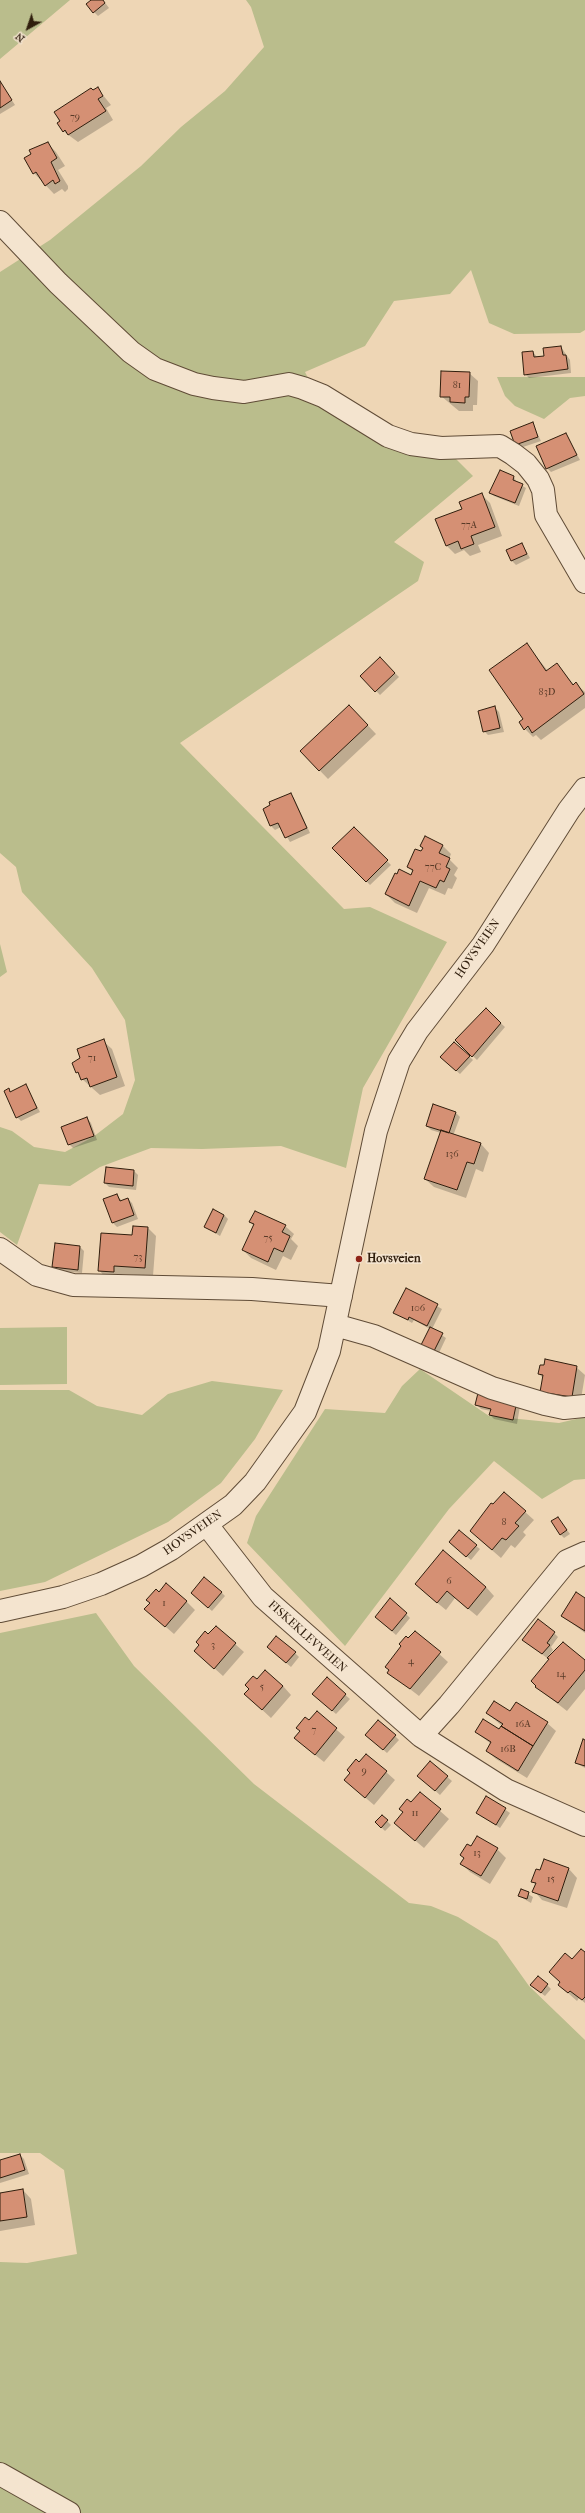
<!DOCTYPE html>
<style>
body{margin:0}
#map{position:relative;width:585px;height:2513px;overflow:hidden;background:#eed6b5;font-family:"IM FELL French Canon",serif}
canvas{display:block}
.north{position:absolute;left:8px;top:8px;width:40px;height:40px;-webkit-text-stroke:3px #f4e4cf;paint-order:stroke;rotate:220deg;font-size:11px;font-weight:700;line-height:16px;text-align:center;color:#301e0d}
.north::after{content:'';display:block;margin:auto;width:14px;height:18px;background:#301e0d;clip-path:polygon(50% 0,100% 100%,50% 72%,0 100%)}
</style>
<div id="map">
<canvas width="585" height="2513"></canvas>
<div class="north">N</div>
</div>
<script>
const context = document.querySelector('canvas').getContext('2d');
context.lineJoin = 'round';
function fillPath(path, color) {
  context.fillStyle = color;
  context.fill(path, 'evenodd');
}
function poly(rows) {
  const path = new Path2D();
  for (const r of rows) {
    path.moveTo(r[0], r[1]);
    for (let i = 2; i < r.length; i += 2) path.lineTo(r[i], r[i + 1]);
  }
  return path;
}
function strokePath(path, color, width, dash) {
  context.strokeStyle = color;
  context.lineWidth = width;
  context.lineCap = dash ? 'butt' : 'round';
  context.setLineDash(dash || []);
  context.stroke(path);
}
function write(font, color, halo, rows, align = 'center') {
  context.font = font + ' "IM FELL French Canon",serif';
  context.lineWidth = 3.5;
  context.setLineDash([]);
  context.textBaseline = 'middle';
  context.strokeStyle = halo;
  context.fillStyle = color;
  for (const [text, x, y, turn = 0] of rows) {
    context.save();
    context.translate(x, y);
    context.rotate((+turn || 0) * Math.PI / 180);
    context.textAlign = isNaN(turn) ? turn : align;
    if (halo) context.strokeText(text, 0, 0);
    context.fillText(text, 0, 0);
    context.restore();
  }
}
fillPath(poly([
 [0,0,70,0,0,59],
 [246,0,585,0,585,330,580,333,514,334,489,323,471,270,450,294,394,301,365,346,305,372,324,410,399,451,453,456,473,476,394,542,424,562,418,581,180,743,344,909,370,907,447,942,363,1088,346,1168,281,1146,202,1149,151,1148,100,1167,70,1186,39,1184,17,1245,0,1232,0,1127,12,1131,34,1147,65,1152,93,1137,123,1114,135,1080,125,1020,92,968,22,892,16,867,0,853,0,272,50,240,141,166,181,127,225,91,264,47,251,7],
 [497,377,585,377,585,396,570,398,544,419,515,406,505,396],
 [0,944,7,972,0,977],
 [67,1327,67,1384,0,1385,0,1328],
 [420,1369,489,1416,559,1423,585,1417,585,1479,574,1480,542,1499,494,1461,449,1509,345,1646,247,1543,256,1516,325,1409,385,1413,402,1386],
 [212,1381,283,1390,255,1439,221,1483,168,1522,45,1582,0,1591,0,1390,69,1390,97,1406,142,1415,168,1394],
 [96,1613,134,1666,254,1784,409,1903,431,1906,458,1917,497,1941,529,1986,585,2040,585,2513,0,2513,0,2262,27,2263,77,2254,64,2170,40,2153,0,2153,0,1633]
]), '#babd8c');
fillPath(poly([
 [93,0,103,0,109,8,98,16,94,12],
 [0,82,15,105,0,114],
 [98,89,111,105,106,108,113,120,78,142,63,131,55,112],
 [48,144,56,152,65,166,58,170,68,186,68,189,65,192,62,189,54,194,34,173,30,151],
 [561,347,570,360,571,373,529,378,525,374,533,352,537,357,545,357],
 [469,373,478,381,477,405,473,405,473,411,459,411,441,396],
 [532,423,541,441,520,448,516,444],
 [566,434,580,460,551,472,547,468],
 [500,471,514,477,517,483,526,488,519,506,494,496,490,492],
 [481,494,490,503,502,536,478,545,481,552,470,556,464,550,455,554,446,545,463,509],
 [522,544,530,558,516,565,512,561],
 [527,645,548,671,557,664,574,685,576,684,585,692,585,708,541,740,536,735,533,737,525,729],
 [380,658,399,677,380,695,362,676],
 [495,708,499,712,504,732,488,735,484,731],
 [357,714,376,734,328,779,301,751],
 [290,794,294,798,310,833,290,842,281,827,275,830,271,826,264,809],
 [354,828,391,865,370,885,334,848],
 [425,838,443,846,451,854,449,859,458,868,454,875,457,878,452,889,448,888,445,895,429,888,417,913,395,903,386,894,411,876,413,872,408,867,422,853],
 [486,1010,505,1027,477,1060,456,1040],
 [103,1041,112,1049,125,1086,100,1095,82,1079,73,1064],
 [469,1056,473,1060,460,1074,445,1061],
 [26,1086,40,1112,21,1121,17,1117,8,1090,11,1093],
 [456,1113,460,1117,453,1136,481,1144,489,1153,483,1172,476,1169,466,1198,434,1187,425,1179,441,1133,431,1130,427,1126],
 [87,1118,91,1123,97,1140,73,1148,69,1144],
 [134,1171,138,1175,136,1190,109,1187,105,1183],
 [117,1195,122,1201,128,1199,132,1203,138,1219,117,1227,113,1223],
 [224,1215,228,1219,220,1236,205,1227],
 [250,1222,285,1226,294,1234,291,1239,298,1246,291,1260,283,1256,276,1270,251,1258,243,1250,254,1226],
 [148,1228,156,1236,153,1276,122,1274,122,1280,107,1279,99,1270,133,1236],
 [80,1247,84,1251,82,1273,57,1271,53,1267],
 [406,1289,442,1309,432,1329,446,1338,438,1355,422,1345,430,1329,414,1320,412,1323,394,1312],
 [546,1360,576,1367,585,1375,580,1405,541,1392,543,1378,539,1374,545,1366],
 [477,1405,520,1406,517,1424,494,1419,490,1415,491,1411,481,1409],
 [504,1493,534,1520,523,1532,526,1535,515,1548,511,1545,501,1558,479,1539,493,1506],
 [558,1518,570,1534,564,1538,560,1534],
 [454,1546,476,1546,480,1549,471,1560],
 [486,1587,494,1596,477,1616,455,1598,446,1610,424,1592],
 [221,1592,225,1596,212,1611,196,1597],
 [159,1593,186,1601,195,1610,174,1634,145,1609],
 [585,1599,585,1633,562,1616],
 [406,1614,410,1618,396,1635,380,1621],
 [216,1627,244,1652,223,1676,195,1651],
 [415,1632,448,1662,419,1696,389,1673,403,1647,401,1644],
 [554,1633,558,1637,551,1647,553,1650,547,1658,523,1640],
 [272,1651,295,1653,299,1657,291,1667],
 [585,1661,585,1689,567,1711,536,1687],
 [327,1679,350,1699,336,1714,318,1698],
 [257,1680,283,1686,291,1695,271,1718,245,1694],
 [510,1712,547,1723,556,1731,527,1778,496,1759,487,1751,491,1744,476,1732,500,1731,502,1726,487,1713],
 [317,1713,345,1737,324,1762,304,1746,301,1731],
 [395,1736,399,1740,387,1753,371,1739],
 [585,1741,585,1768,576,1763],
 [367,1755,395,1780,374,1805,354,1788,359,1764],
 [430,1762,452,1781,440,1795,423,1780],
 [420,1793,449,1819,424,1848,404,1831,411,1804],
 [487,1797,510,1813,500,1828,477,1813],
 [382,1816,391,1825,385,1831,376,1822],
 [478,1837,497,1849,506,1858,490,1884,470,1872,462,1864],
 [545,1860,569,1869,577,1878,567,1908,542,1900,534,1891,536,1885,532,1881,541,1871],
 [521,1890,533,1897,531,1903,519,1896],
 [585,1953,585,2003,579,1998,577,2001,559,1985,572,1961],
 [547,1985,551,1989,545,1996,536,1989],
 [20,2155,24,2159,29,2174,0,2183,0,2161],
 [23,2190,31,2199,35,2225,0,2231,0,2194]
]), '#0003');
const building = poly([
 [91,0,103,0,105,3,93,13,86,4,91,0],
 [0,81,12,100,0,108,0,81],
 [98,87,103,96,98,99,106,111,68,135,65,130,63,132,57,123,60,121,54,112,91,88,93,90,98,87],
 [48,142,57,158,51,162,60,181,55,184,53,180,45,186,36,172,33,174,24,158,31,154,29,150,48,142],
 [561,346,563,355,566,355,568,369,524,375,522,352,533,351,534,357,544,356,543,348,561,346],
 [441,371,470,372,469,397,465,397,465,403,450,402,450,397,440,397,441,371],
 [533,422,538,437,515,445,510,431,533,422],
 [566,433,577,455,546,469,536,446,566,433],
 [500,470,514,476,513,480,523,484,515,503,489,493,500,470],
 [482,493,495,527,471,536,474,544,461,549,458,541,446,546,435,519,462,509,459,502,482,493],
 [522,543,527,554,511,561,506,550,522,543],
 [527,643,546,671,557,663,573,685,576,682,584,694,532,733,528,726,524,730,519,722,523,719,489,670,527,643],
 [380,657,395,673,375,692,360,676,380,657],
 [349,705,368,725,319,771,300,751,349,705],
 [495,706,500,728,483,732,478,711,495,706],
 [291,793,307,828,285,838,278,823,270,826,263,809,270,805,269,802,291,793],
 [354,827,388,860,366,882,332,848,354,827],
 [425,836,443,845,439,853,450,858,446,867,450,869,444,882,440,880,436,888,420,881,409,906,385,894,395,873,397,874,399,869,411,875,413,870,407,867,415,849,421,851,423,848,420,846,425,836],
 [486,1008,501,1023,472,1057,455,1040,486,1008],
 [104,1039,117,1077,90,1087,87,1078,81,1080,78,1072,76,1073,72,1063,80,1058,77,1049,104,1039],
 [454,1042,470,1056,456,1071,440,1057,454,1042],
 [26,1084,37,1108,16,1118,4,1091,9,1088,10,1092,26,1084],
 [433,1104,456,1112,449,1133,426,1126,433,1104],
 [87,1117,94,1136,68,1145,61,1127,87,1117],
 [441,1130,481,1143,474,1164,467,1162,457,1190,424,1179,441,1130],
 [106,1167,134,1170,133,1186,104,1183,106,1167],
 [117,1194,120,1201,128,1198,134,1215,112,1223,103,1199,117,1194],
 [213,1209,224,1215,216,1233,204,1227,213,1209],
 [255,1211,286,1225,282,1232,290,1236,283,1252,274,1248,268,1262,242,1250,254,1224,249,1222,255,1211],
 [133,1226,148,1227,145,1268,114,1266,114,1272,98,1271,101,1233,132,1235,133,1226],
 [55,1243,80,1246,78,1270,52,1267,55,1243],
 [406,1288,438,1304,427,1326,409,1317,408,1320,393,1313,406,1288],
 [430,1327,443,1333,434,1351,421,1345,430,1327],
 [545,1359,577,1366,572,1397,540,1392,543,1375,538,1374,540,1365,544,1365,545,1359],
 [478,1393,517,1401,513,1420,489,1415,491,1409,475,1405,478,1393],
 [504,1492,526,1511,515,1523,519,1526,506,1540,502,1538,492,1550,470,1531,491,1503,493,1504,504,1492],
 [558,1517,567,1530,560,1535,551,1521,558,1517],
 [459,1530,477,1545,466,1557,449,1542,459,1530],
 [443,1550,486,1587,468,1609,447,1591,437,1603,415,1584,443,1550],
 [204,1577,222,1592,208,1608,191,1593,204,1577],
 [166,1583,187,1601,165,1627,144,1609,150,1603,146,1600,156,1589,159,1592,166,1583],
 [576,1592,585,1598,585,1631,561,1616,576,1592],
 [390,1598,407,1613,392,1631,375,1617,390,1598],
 [538,1619,555,1632,547,1643,550,1645,542,1654,522,1640,538,1619],
 [216,1626,236,1643,214,1669,194,1651,199,1645,196,1642,205,1631,208,1634,216,1626],
 [415,1631,441,1652,410,1689,387,1673,389,1670,385,1667,401,1646,399,1644,406,1636,408,1638,415,1631],
 [276,1636,296,1652,286,1663,267,1647,276,1636],
 [563,1642,585,1660,585,1670,558,1703,535,1687,536,1686,531,1681,549,1659,547,1658,563,1642],
 [265,1670,283,1686,262,1710,244,1694,249,1689,245,1685,253,1676,257,1679,265,1670],
 [327,1677,346,1694,332,1711,312,1694,327,1677],
 [494,1701,510,1711,516,1702,548,1722,533,1746,501,1726,503,1724,486,1713,494,1701],
 [317,1711,337,1728,315,1755,294,1738,300,1731,296,1728,305,1717,309,1720,317,1711],
 [483,1719,499,1729,501,1726,533,1746,518,1771,486,1751,491,1742,475,1732,483,1719],
 [378,1720,396,1735,383,1750,365,1735,378,1720],
 [583,1739,585,1740,585,1766,575,1763,583,1739],
 [366,1754,387,1771,365,1798,344,1780,350,1773,347,1770,356,1759,359,1762,366,1754],
 [430,1761,448,1776,435,1791,417,1776,430,1761],
 [420,1792,441,1809,415,1841,394,1823,403,1812,399,1809,407,1799,411,1802,420,1792],
 [486,1796,506,1808,496,1825,476,1813,486,1796],
 [382,1815,388,1820,381,1828,375,1822,382,1815],
 [477,1836,498,1848,481,1876,460,1864,464,1858,460,1855,467,1844,471,1846,477,1836],
 [544,1859,569,1868,558,1901,532,1892,536,1883,531,1882,536,1869,540,1870,544,1859],
 [521,1889,529,1892,527,1899,518,1896,521,1889],
 [581,1949,585,1952,585,1997,582,2000,570,1991,568,1993,558,1985,560,1982,549,1972,565,1953,572,1959,581,1949],
 [538,1976,548,1984,541,1993,530,1985,538,1976],
 [20,2154,25,2170,0,2178,0,2160,20,2154],
 [23,2189,27,2217,0,2221,0,2193,23,2189]
]);
fillPath(building, '#d59074');
strokePath(building, '#301e0d', 1);
const street = poly([
 [0,222,58,283,131,352,155,369,194,384,213,388,244,392,289,384,303,388,323,396,388,436,411,444,441,448,500,446,513,454,526,464,538,479,543,490,546,515,585,582],
 [0,1249,37,1275,73,1285,252,1289,341,1296],
 [335,1325,374,1336,492,1388,545,1404,564,1408,585,1406],
 [207,1525,263,1597,421,1736,506,1790,585,1825],
 [0,1611,63,1597,101,1584,141,1566,171,1549,233,1505,255,1482,305,1412,329,1351,376,1131,399,1061,417,1031,483,945,569,810,585,789],
 [421,1736,449,1705,567,1561,585,1553],
 [0,2474,69,2513]
]);
strokePath(street, '#604c37', 24);
strokePath(street, '#f4e4cf', 22);
for (const [x, y, r, color] of [
 [359,1259,4,"#8f2418"]
]) {
  const dot = new Path2D();
  dot.arc(x, y, r, 0, 2 * Math.PI);
  context.fillStyle = color;
  context.fill(dot);
  strokePath(dot, '#f4e4cf', 1.5);
}
write('10px', '#593a27', null, [
 ["79",75,118],
 ["81",457,386],
 ["77A",469,526],
 ["83D",547,693],
 ["77C",433,868],
 ["71",92,1059],
 ["136",452,1155],
 ["75",268,1239],
 ["73",138,1258],
 ["106",418,1309],
 ["8",504,1523],
 ["6",449,1582],
 ["1",164,1604],
 ["3",213,1646],
 ["4",411,1662],
 ["14",561,1675],
 ["5",262,1688],
 ["16A",523,1725],
 ["7",314,1731],
 ["16B",508,1750],
 ["9",364,1772],
 ["11",415,1814],
 ["13",477,1854],
 ["15",551,1880]
]);
write('12px', '#301e0d', '#f4e4cf', [
 ["HOVSVEIEN",478,949,-55],
 ["HOVSVEIEN",193,1533,-35],
 ["FISKEKLEVVEIEN",307,1637,42]
]);
write('bold 12px', '#301e0d', '#f4e4cf', [
 ["Hovsveien",367,1259]
], 'left');
</script>
